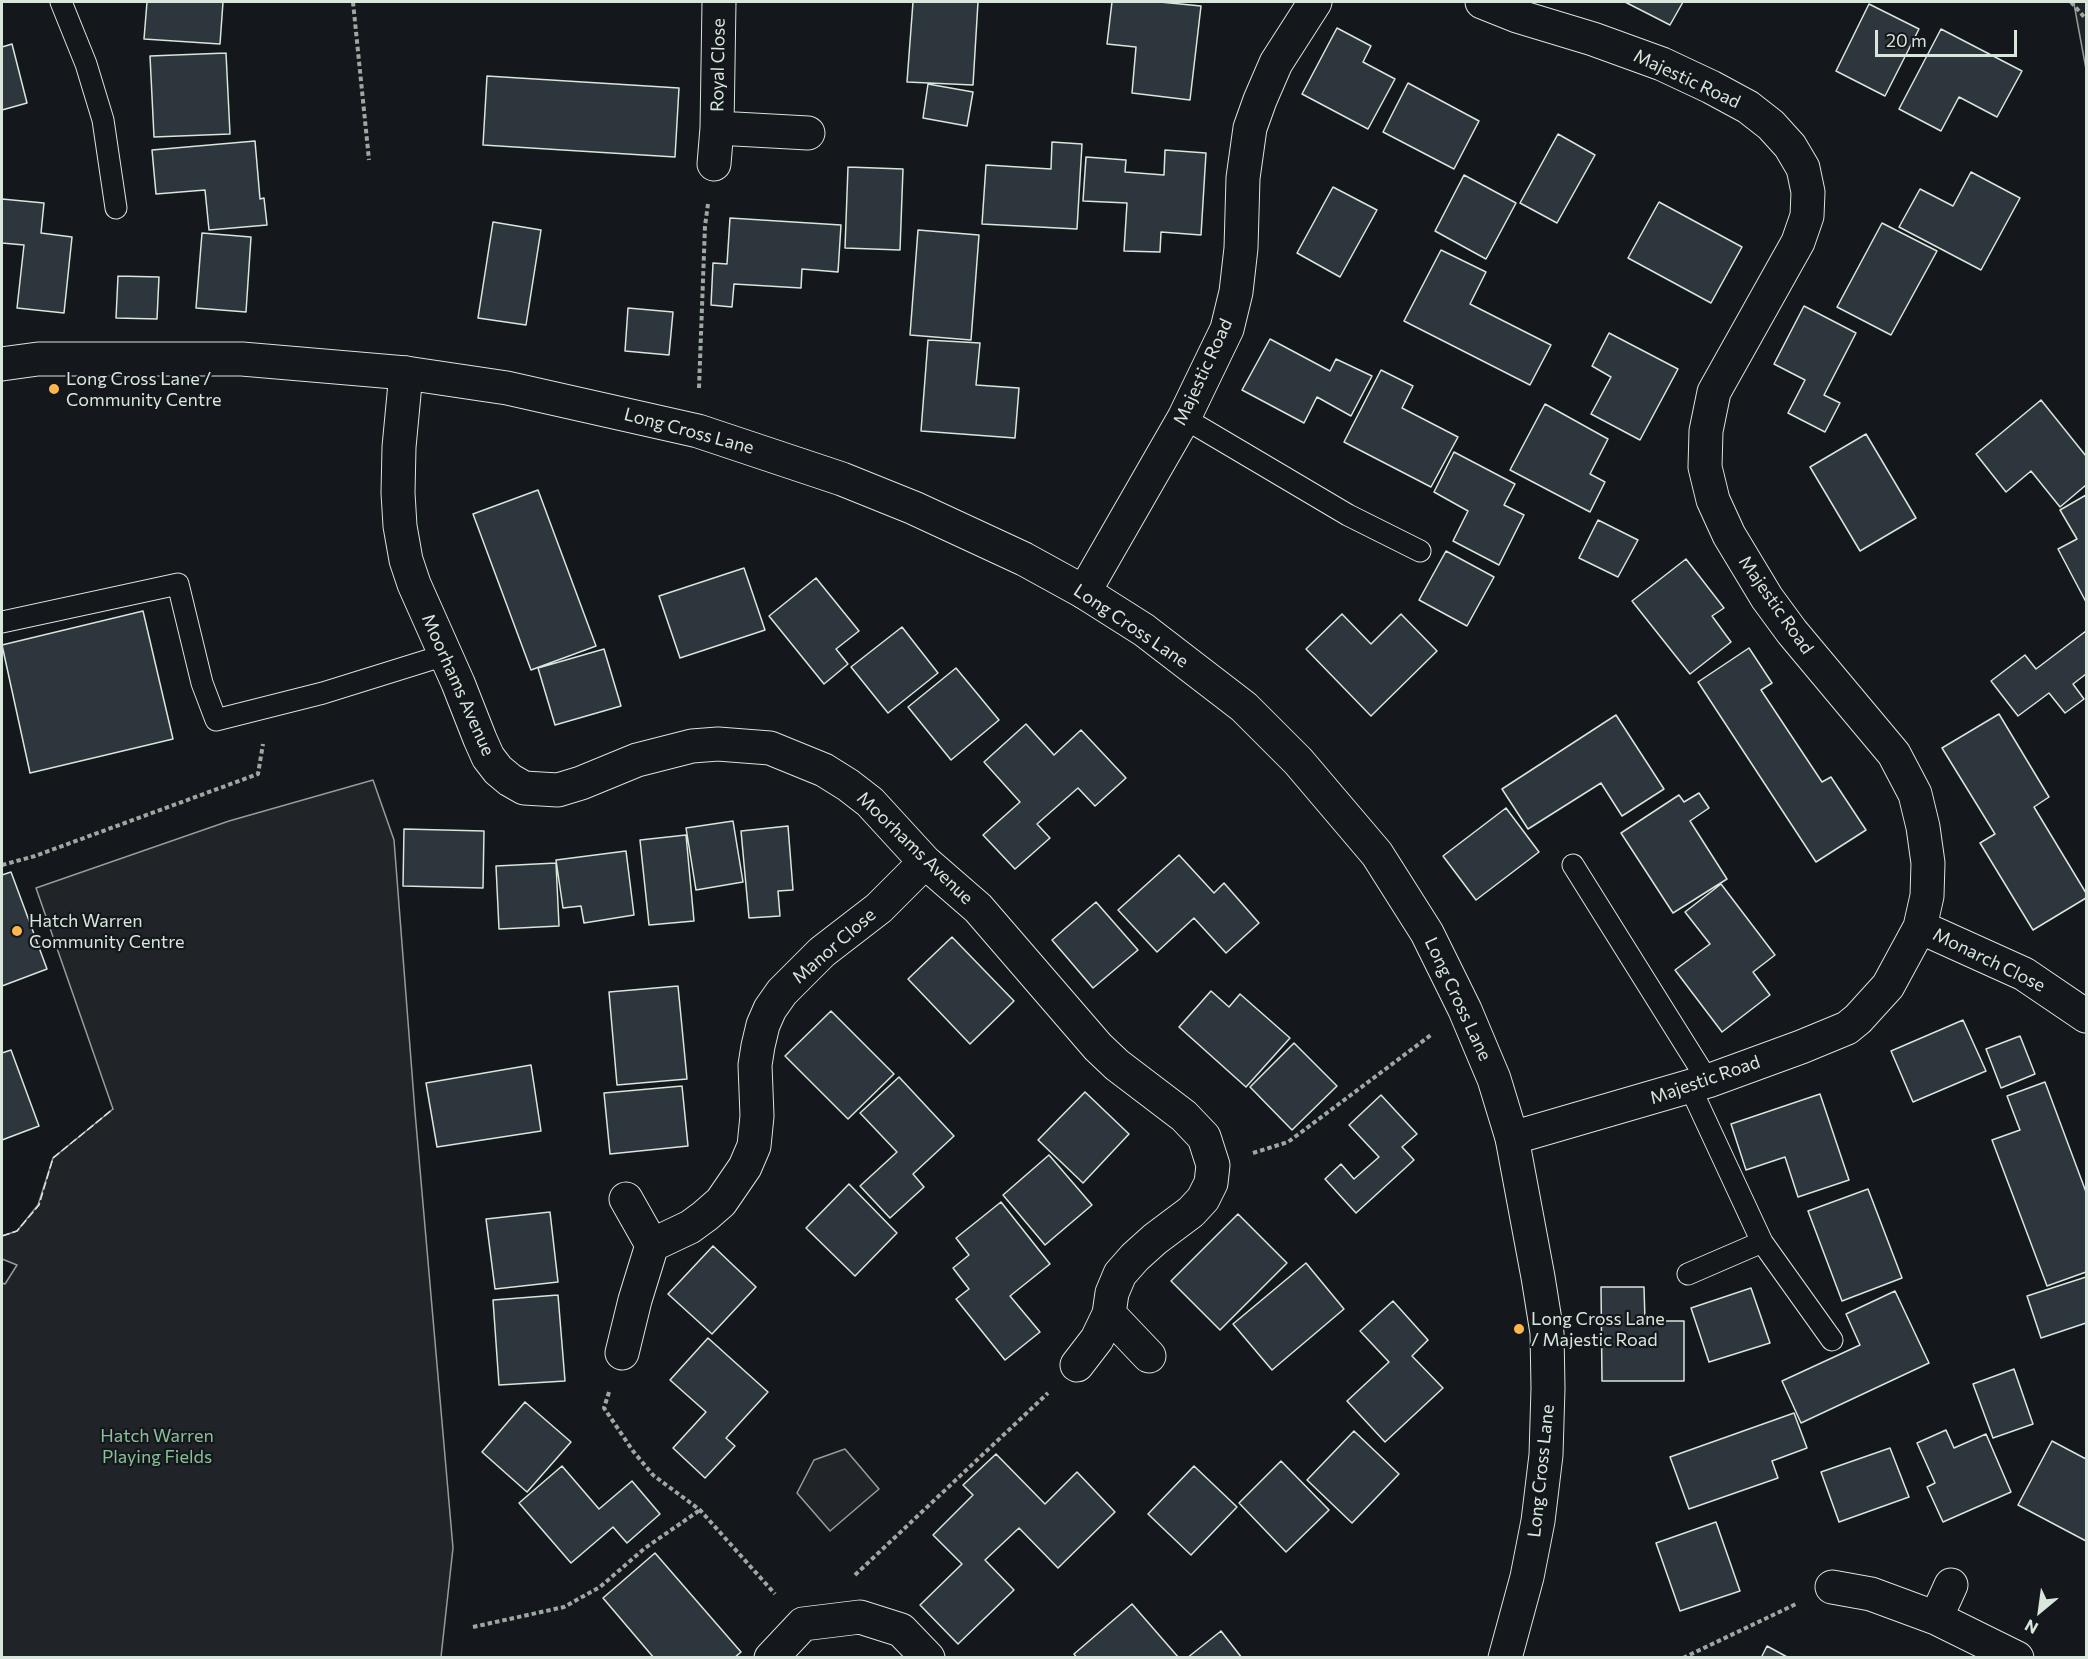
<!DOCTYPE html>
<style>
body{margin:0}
#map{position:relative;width:2088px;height:1659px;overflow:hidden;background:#14181c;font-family:Commissioner,sans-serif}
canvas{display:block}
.frame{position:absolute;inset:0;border:3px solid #d8e6dc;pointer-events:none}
.north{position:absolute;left:2010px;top:1581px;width:60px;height:60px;-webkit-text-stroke:4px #14181c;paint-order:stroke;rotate:209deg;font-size:16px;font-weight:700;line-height:24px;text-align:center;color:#d8e6dc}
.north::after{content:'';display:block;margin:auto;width:21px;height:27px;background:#d8e6dc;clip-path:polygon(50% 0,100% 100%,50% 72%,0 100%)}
.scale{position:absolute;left:1875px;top:30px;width:142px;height:27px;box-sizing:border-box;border:3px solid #d8e6dc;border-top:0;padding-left:8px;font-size:18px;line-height:21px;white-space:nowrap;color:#d8e6dc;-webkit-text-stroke:4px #14181c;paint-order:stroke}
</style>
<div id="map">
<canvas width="2088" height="1659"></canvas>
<div class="frame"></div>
<div class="north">N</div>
<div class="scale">20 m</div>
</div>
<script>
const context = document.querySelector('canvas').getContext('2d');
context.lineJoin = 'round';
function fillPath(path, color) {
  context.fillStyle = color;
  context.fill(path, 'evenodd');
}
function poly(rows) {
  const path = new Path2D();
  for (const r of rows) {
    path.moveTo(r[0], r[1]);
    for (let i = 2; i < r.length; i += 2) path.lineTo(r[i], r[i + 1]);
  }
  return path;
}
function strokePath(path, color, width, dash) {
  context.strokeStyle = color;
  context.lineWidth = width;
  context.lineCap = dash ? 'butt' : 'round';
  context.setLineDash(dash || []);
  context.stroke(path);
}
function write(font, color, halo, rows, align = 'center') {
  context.font = font + ' Commissioner,sans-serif';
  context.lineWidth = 4.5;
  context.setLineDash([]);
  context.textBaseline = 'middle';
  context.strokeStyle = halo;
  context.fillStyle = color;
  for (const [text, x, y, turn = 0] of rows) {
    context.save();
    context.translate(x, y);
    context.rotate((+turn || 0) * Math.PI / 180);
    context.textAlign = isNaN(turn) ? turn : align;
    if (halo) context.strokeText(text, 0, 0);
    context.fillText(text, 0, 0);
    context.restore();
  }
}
const green = poly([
 [2071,2,2086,2,2086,69,2074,4,2071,2],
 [373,780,394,840,415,1112,453,1548,441,1657,2,1657,2,1283,5,1284,17,1265,2,1259,2,1236,17,1231,38,1205,53,1158,113,1109,36,888,229,821,373,780],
 [845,1449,879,1489,830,1531,797,1493,814,1460,845,1449]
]);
fillPath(green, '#202428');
strokePath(green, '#939e99', 1.5);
const building = poly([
 [147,2,223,2,220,44,144,39,147,2],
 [913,2,978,2,973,85,907,82,913,2],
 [1112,2,1160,2,1201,6,1190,100,1132,93,1136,47,1107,44,1112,2],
 [1625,2,1683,2,1670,25,1625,2],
 [1869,4,1919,29,1885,96,1836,71,1869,4],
 [1337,28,1371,46,1363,62,1395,79,1368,129,1302,94,1337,28],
 [1941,29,2022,71,1997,117,1959,97,1941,131,1899,109,1941,29],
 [12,44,27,103,2,110,2,47,12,44],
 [226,53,230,134,154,137,150,56,226,53],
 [487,76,679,88,675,157,483,145,487,76],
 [1408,83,1479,121,1454,169,1383,132,1408,83],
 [928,84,973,92,967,126,923,118,928,84],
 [1558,134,1595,155,1557,223,1520,203,1558,134],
 [255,141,260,199,264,198,267,225,209,230,205,190,156,194,152,150,255,141],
 [1052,142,1082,144,1077,229,982,224,986,165,1051,169,1052,142],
 [1165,150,1206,153,1201,235,1161,232,1160,252,1124,251,1127,203,1083,201,1086,157,1126,160,1125,172,1164,175,1165,150],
 [848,167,903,169,900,250,845,248,848,167],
 [1971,172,2020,198,1981,270,1899,227,1920,189,1953,206,1971,172],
 [1464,175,1516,203,1486,259,1435,231,1464,175],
 [1333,187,1377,210,1340,277,1297,253,1333,187],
 [2,199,44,203,41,233,72,237,64,313,17,308,24,245,2,243,2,199],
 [1659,202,1742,247,1711,303,1628,258,1659,202],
 [730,218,841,225,838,272,802,269,801,288,734,284,732,307,711,305,713,263,727,264,730,218],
 [493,222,541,230,526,325,478,318,493,222],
 [1882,223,1937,251,1891,335,1837,307,1882,223],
 [918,230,979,235,971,340,910,335,918,230],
 [202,233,251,237,246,312,196,308,202,233],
 [1441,250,1486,272,1470,304,1551,345,1530,385,1404,321,1441,250],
 [118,276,159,277,157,319,116,318,118,276],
 [1804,306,1856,333,1824,395,1840,403,1825,432,1788,413,1805,380,1774,364,1804,306],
 [628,308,673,312,669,355,625,351,628,308],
 [1609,333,1678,369,1640,440,1591,414,1611,377,1592,366,1609,333],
 [1270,339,1330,371,1336,359,1372,376,1351,416,1317,397,1304,423,1242,390,1270,339],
 [928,340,980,343,976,385,1019,388,1015,438,921,431,928,340],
 [1381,370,1413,386,1402,408,1458,437,1431,487,1344,442,1381,370],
 [2041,400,2086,456,2086,485,2060,507,2031,471,2006,492,1976,454,2041,400],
 [1545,404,1608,439,1590,474,1605,482,1590,512,1510,470,1545,404],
 [1866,434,1916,518,1860,551,1810,467,1866,434],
 [1454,452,1515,484,1504,505,1524,515,1499,565,1453,541,1468,511,1434,492,1454,452],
 [538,490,596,646,531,670,473,514,538,490],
 [2086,495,2086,602,2058,549,2077,539,2060,510,2086,495],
 [1598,520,1638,540,1618,577,1579,558,1598,520],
 [1446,551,1494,577,1467,626,1419,600,1446,551],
 [1686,559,1724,608,1712,616,1731,642,1690,674,1632,601,1686,559],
 [744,568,765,630,680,658,659,596,744,568],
 [816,578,859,631,836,649,848,664,824,684,769,616,816,578],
 [143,611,173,739,30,773,2,645,143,611],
 [1342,614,1371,644,1401,614,1437,651,1371,716,1306,649,1342,614],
 [902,627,938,673,888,713,851,667,902,627],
 [2086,631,2086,674,2073,684,2084,699,2065,713,2049,693,2018,716,1991,681,2025,655,2036,669,2086,631],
 [1749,648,1772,683,1761,690,1822,782,1831,777,1866,830,1816,862,1698,682,1749,648],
 [604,649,621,706,555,725,538,668,604,649],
 [956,668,999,720,951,760,908,707,956,668],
 [1999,714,2049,797,2034,807,2086,893,2086,898,2033,930,1980,843,1995,834,1942,748,1999,714],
 [1616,715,1664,789,1622,816,1601,783,1528,829,1502,789,1616,715],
 [1026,724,1054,755,1081,730,1126,778,1095,806,1078,788,1037,824,1050,838,1015,869,983,835,1020,802,984,762,1026,724],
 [1699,793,1709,808,1690,821,1727,879,1673,913,1621,833,1679,795,1684,802,1699,793],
 [1506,808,1539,852,1476,900,1443,856,1506,808],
 [733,821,743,882,696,890,686,828,733,821],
 [788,826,793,890,778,891,780,916,749,918,741,831,788,826],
 [404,829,484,831,483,888,403,886,404,829],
 [686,835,694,921,649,925,640,840,686,835],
 [626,851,634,915,584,923,581,906,563,908,556,860,626,851],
 [1179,855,1214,893,1224,883,1259,923,1226,953,1194,918,1157,952,1118,910,1179,855],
 [556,863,559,926,499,929,496,866,556,863],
 [11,872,47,969,2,986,2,875,11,872],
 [1721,884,1775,955,1753,972,1770,995,1722,1032,1675,970,1710,944,1685,912,1721,884],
 [1096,902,1138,950,1093,988,1052,940,1096,902],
 [952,937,1014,1001,970,1044,908,979,952,937],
 [678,986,687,1079,617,1085,609,992,678,986],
 [1211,991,1229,1007,1240,994,1290,1038,1246,1087,1179,1027,1211,991],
 [831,1011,894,1074,848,1119,785,1056,831,1011],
 [1963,1020,1986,1071,1913,1102,1891,1051,1963,1020],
 [2020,1036,2035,1074,2001,1088,1986,1049,2020,1036],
 [1294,1043,1337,1086,1292,1130,1250,1087,1294,1043],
 [11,1050,39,1126,2,1140,2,1053,11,1050],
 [531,1065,541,1131,437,1147,426,1083,531,1065],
 [899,1077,954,1136,913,1174,924,1187,890,1218,860,1186,897,1152,860,1113,899,1077],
 [2045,1082,2086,1192,2086,1272,2047,1286,1992,1140,2020,1130,2007,1096,2045,1082],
 [682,1086,688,1146,610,1154,604,1093,682,1086],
 [1085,1092,1129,1134,1083,1183,1038,1140,1085,1092],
 [1820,1094,1849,1180,1798,1197,1785,1157,1746,1170,1731,1124,1820,1094],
 [1381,1095,1417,1134,1402,1147,1414,1160,1356,1213,1325,1179,1341,1164,1354,1179,1379,1157,1349,1125,1381,1095],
 [1049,1155,1092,1205,1045,1245,1003,1195,1049,1155],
 [849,1184,897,1233,855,1276,806,1228,849,1184],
 [1868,1189,1902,1278,1842,1301,1808,1211,1868,1189],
 [1001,1202,1050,1264,1010,1296,1040,1332,1005,1360,956,1299,969,1289,953,1268,969,1255,956,1238,1001,1202],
 [550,1212,558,1282,495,1289,486,1219,550,1212],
 [1238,1214,1287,1263,1220,1330,1171,1281,1238,1214],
 [713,1246,756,1287,712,1334,668,1294,713,1246],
 [1306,1263,1344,1309,1272,1370,1233,1324,1306,1263],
 [2086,1277,2086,1323,2041,1338,2027,1296,2086,1277],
 [1601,1287,1644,1287,1645,1321,1684,1321,1684,1381,1602,1381,1601,1287],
 [1751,1288,1770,1343,1709,1362,1691,1308,1751,1288],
 [1895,1291,1929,1363,1801,1423,1782,1381,1860,1345,1846,1314,1895,1291],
 [558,1295,565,1381,499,1385,493,1300,558,1295],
 [1393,1301,1428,1340,1412,1356,1443,1388,1385,1442,1347,1401,1389,1362,1360,1331,1393,1301],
 [708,1338,768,1392,726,1438,735,1446,705,1478,673,1448,706,1412,670,1380,708,1338],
 [2014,1369,2033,1424,1993,1438,1973,1384,2014,1369],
 [525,1402,571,1442,527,1492,482,1452,525,1402],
 [1794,1413,1807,1448,1772,1461,1778,1478,1689,1509,1670,1457,1794,1413],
 [1946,1430,1954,1448,1986,1434,2011,1492,1943,1522,1927,1487,1935,1483,1917,1443,1946,1430],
 [1354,1431,1399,1474,1352,1523,1307,1480,1354,1431],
 [2052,1441,2086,1459,2086,1541,2018,1505,2052,1441],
 [1890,1448,1909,1497,1839,1522,1821,1472,1890,1448],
 [996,1454,1045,1504,1077,1472,1115,1512,1058,1568,1019,1528,985,1560,1014,1590,958,1644,920,1605,962,1564,933,1535,973,1495,963,1485,996,1454],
 [1281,1461,1329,1510,1286,1552,1239,1503,1281,1461],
 [562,1466,599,1509,632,1481,660,1514,627,1543,613,1527,571,1563,519,1503,562,1466],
 [1194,1466,1237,1507,1191,1555,1148,1514,1194,1466],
 [1716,1522,1740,1591,1680,1611,1656,1543,1716,1522],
 [655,1553,741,1652,734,1658,654,1658,603,1598,655,1553],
 [1132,1604,1179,1658,1077,1658,1074,1654,1132,1604],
 [1221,1631,1242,1658,1187,1658,1221,1631],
 [1767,1646,1789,1658,1761,1658,1767,1646]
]);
fillPath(building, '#2c363c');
strokePath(building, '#d8e6dc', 1.5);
const lane = poly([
 [61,2,86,64,103,120,116,208],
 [1184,418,1348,515,1420,551],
 [2,622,178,584,202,683,216,720,323,693,445,655],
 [1573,865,1708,1081],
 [1690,1087,1762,1242,1832,1340],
 [1688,1274,1762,1242]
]);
const street = poly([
 [1482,2,1517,16,1593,39,1662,64,1711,87,1748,107,1771,125,1790,146,1803,168,1808,192,1807,216,1798,242,1714,392,1706,431,1705,467,1713,500,1729,535,1767,598,1792,632,1894,754,1915,794,1923,827,1928,863,1927,896,1920,927,1888,986,1858,1019,1847,1028,1801,1047,1708,1081,1512,1138],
 [717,128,808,133],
 [714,164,717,128,719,2],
 [406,373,399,447,398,493,400,526,406,560,414,584,458,683,480,739,488,757,498,770,510,780,524,788,558,790,581,783,637,760,692,746,718,744,770,748,824,770,848,785,870,802,925,862,978,908,1098,1047,1117,1065,1184,1116,1204,1137,1213,1165,1211,1183,1203,1199,1191,1212,1155,1239,1135,1257,1120,1274,1112,1293,1109,1314,1097,1339,1077,1365],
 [1084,592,1184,418,1227,329,1236,292,1241,248,1243,178,1250,128,1260,100,1276,63,1315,2],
 [1920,927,2024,974,2086,1016],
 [652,1245,690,1227,705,1216,721,1202,745,1167,754,1146,757,1116,755,1065,758,1046,763,1025,770,1009,782,992,822,952,879,908,925,862],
 [1109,1314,1149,1356],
 [622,1353,635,1300,652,1245,626,1199],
 [1832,1587,1871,1594,1936,1618,2017,1658],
 [1936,1618,1951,1585],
 [771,1658,803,1624,860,1617,901,1630,928,1658]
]);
const secondary = poly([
 [2,364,38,359,242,359,406,373,507,388,698,431,842,479,914,508,1024,559,1084,592,1144,630,1244,707,1298,761,1377,854,1427,933,1465,1010,1494,1079,1512,1138,1538,1277,1547,1333,1548,1388,1546,1455,1538,1521,1527,1577,1505,1658]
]);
strokePath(lane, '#d8e6dc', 23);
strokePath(street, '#d8e6dc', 35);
strokePath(secondary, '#d8e6dc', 35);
strokePath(poly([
 [353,2,369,160],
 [2071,2,2086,19],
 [699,388,705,226,708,204],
 [2,865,35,856,258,774,263,744],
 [1253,1153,1288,1142,1431,1035],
 [609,1392,604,1408,633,1451,653,1475,700,1510,775,1594],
 [855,1575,1048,1393],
 [473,1627,564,1607,600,1587,645,1548,700,1510],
 [1683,1658,1796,1604]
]), '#9da8a2', 4, [4.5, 3]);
strokePath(lane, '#14181c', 21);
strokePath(street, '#14181c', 33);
strokePath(secondary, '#14181c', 33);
strokePath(poly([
 [2,1236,17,1231,39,1205,53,1158,113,1109]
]), '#d8e6dc', 1.5, [8, 3]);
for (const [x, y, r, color] of [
 [54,389,6,"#ffb74d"],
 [17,931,6,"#ffb74d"],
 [1519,1329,6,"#ffb74d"]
]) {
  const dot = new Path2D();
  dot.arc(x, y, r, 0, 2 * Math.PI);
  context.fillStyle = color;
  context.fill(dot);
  strokePath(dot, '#14181c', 2);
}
write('18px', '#d8e6dc', '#14181c', [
 ["Royal Close",718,65,-89],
 ["Majestic Road",1687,79,25],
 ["Majestic Road",1203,372,-65],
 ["Long Cross Lane",689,431,15],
 ["Majestic Road",1776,605,55],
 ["Long Cross Lane",1131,626,34],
 ["Moorhams Avenue",458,685,66],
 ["Moorhams Avenue",915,848,44],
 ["Manor Close",834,946,-41],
 ["Monarch Close",1989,960,26],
 ["Long Cross Lane",1458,999,65],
 ["Majestic Road",1705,1080,-19],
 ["Long Cross Lane",1541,1471,-84]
]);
write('18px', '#d8e6dc', '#14181c', [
 ["Long Cross Lane /",66,379],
 ["Community Centre",66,400],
 ["Hatch Warren",29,921],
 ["Community Centre",29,942],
 ["Long Cross Lane",1531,1319],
 ["/ Majestic Road",1531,1340]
], 'left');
write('18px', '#8ac095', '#14181c', [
 ["Hatch Warren",157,1436],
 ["Playing Fields",157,1457]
]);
</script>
